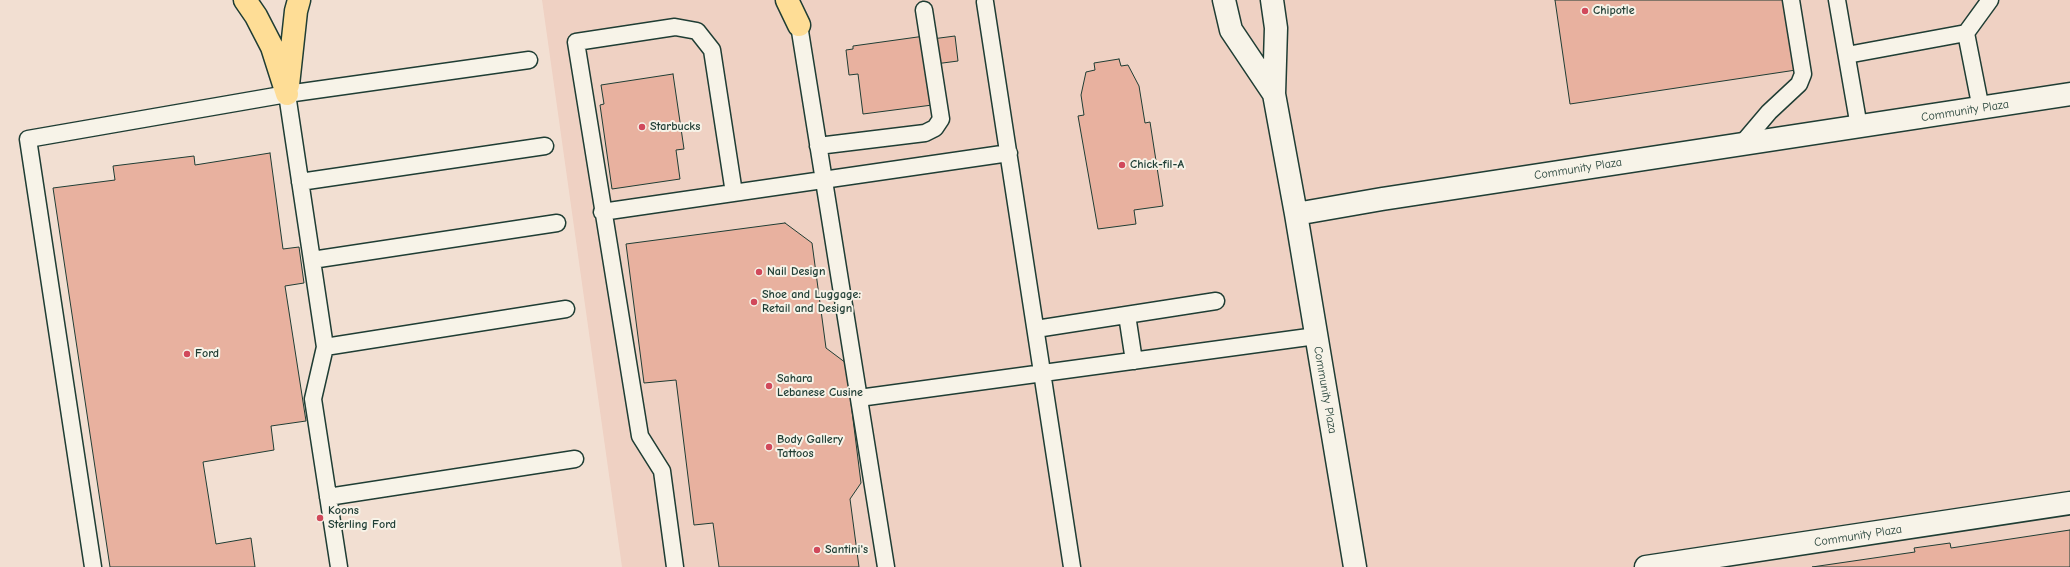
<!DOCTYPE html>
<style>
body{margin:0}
canvas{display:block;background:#f2dfd2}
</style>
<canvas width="2070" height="567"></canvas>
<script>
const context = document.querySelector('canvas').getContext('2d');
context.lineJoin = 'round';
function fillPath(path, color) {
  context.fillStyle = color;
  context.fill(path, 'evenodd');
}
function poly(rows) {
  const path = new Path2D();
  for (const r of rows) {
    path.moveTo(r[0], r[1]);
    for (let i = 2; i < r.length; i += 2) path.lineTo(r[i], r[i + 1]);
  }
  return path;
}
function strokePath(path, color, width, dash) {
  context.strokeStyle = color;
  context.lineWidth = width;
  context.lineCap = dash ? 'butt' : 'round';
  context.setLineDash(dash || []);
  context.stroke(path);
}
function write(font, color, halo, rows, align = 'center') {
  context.font = font + ' "Comic Neue",sans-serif';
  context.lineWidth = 4;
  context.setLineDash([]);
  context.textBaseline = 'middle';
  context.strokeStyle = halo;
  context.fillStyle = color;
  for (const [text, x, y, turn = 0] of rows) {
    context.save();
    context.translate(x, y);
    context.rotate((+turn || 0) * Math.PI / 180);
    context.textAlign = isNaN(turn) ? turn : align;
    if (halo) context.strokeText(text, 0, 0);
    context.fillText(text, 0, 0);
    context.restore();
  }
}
fillPath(poly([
 [542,0,2070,0,2070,567,622,567]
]), '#efd1c3');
const building = poly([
 [1555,0,1786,0,1796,70,1570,104,1555,0],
 [932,35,932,39,955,36,958,61,935,64,940,104,863,114,858,74,849,75,846,50,853,49,853,46,932,35],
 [1119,59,1121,66,1128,65,1139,86,1145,123,1150,122,1163,206,1134,210,1136,224,1098,229,1078,116,1084,115,1081,95,1086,72,1095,70,1094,63,1119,59],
 [673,74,684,149,676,150,680,179,612,189,600,105,604,104,601,85,673,74],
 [270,153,283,249,299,247,304,283,285,286,306,421,271,426,274,450,203,462,216,544,251,538,255,567,110,567,53,188,115,180,113,166,194,156,195,165,270,153],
 [785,223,812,243,826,348,846,363,861,483,850,499,859,567,719,567,713,523,694,525,676,380,644,383,626,244,785,223],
 [2070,530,2070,567,1812,567,1915,552,1914,548,1950,543,1951,548,2070,530]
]);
fillPath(building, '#e8b19f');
strokePath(building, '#1f3d34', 1);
const lane = poly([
 [1837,0,1859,127],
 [985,2,1072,567],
 [799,25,886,567],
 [1966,33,1990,0],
 [1847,55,1966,33,1981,109],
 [287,94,325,347,313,399,339,567],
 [1741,145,1769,112,1799,84,1803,74,1791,0],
 [818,146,925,133,935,128,941,119,924,10],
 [300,182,545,146],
 [602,212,1009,153],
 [312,260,557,223],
 [1127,315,1134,361],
 [1036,329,1216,301],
 [325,347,566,309],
 [859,398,1316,336],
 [328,497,575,459],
 [93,567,28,139,287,94,529,60],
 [675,567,662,471,640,436,576,42,675,27,697,31,712,50,734,193]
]);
const street = poly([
 [1224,0,1231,30,1274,94],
 [1272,0,1276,28,1274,94,1296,214,1355,567],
 [1296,214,1382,199,2070,94],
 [1646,567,2070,503]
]);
const highway = poly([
 [245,0,256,16,272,47,287,94],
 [787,0,799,25],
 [288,85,296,11,299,0]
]);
strokePath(lane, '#1f3d34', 19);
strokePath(street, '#1f3d34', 25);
strokePath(highway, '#1f3d34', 25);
strokePath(lane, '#f7f3e8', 16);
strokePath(street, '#f7f3e8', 22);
strokePath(highway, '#fedd96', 22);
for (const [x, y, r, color] of [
 [1585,11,4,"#d1495b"],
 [642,127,4,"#d1495b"],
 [1122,165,4,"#d1495b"],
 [759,272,4,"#d1495b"],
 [754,302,4,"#d1495b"],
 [187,354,4,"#d1495b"],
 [769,386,4,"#d1495b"],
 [769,447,4,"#d1495b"],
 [320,518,4,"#d1495b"],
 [817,550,4,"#d1495b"]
]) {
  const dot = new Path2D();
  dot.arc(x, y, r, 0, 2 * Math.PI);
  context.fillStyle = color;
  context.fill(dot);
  strokePath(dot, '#f7f3e8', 1.5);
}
write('bold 12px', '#1f3d34', '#f7f3e8', [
 ["Chipotle",1593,11],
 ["Starbucks",650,127],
 ["Chick-fil-A",1130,165],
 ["Nail Design",767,272],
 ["Shoe and Luggage:",762,295],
 ["Retail and Design",762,309],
 ["Ford",195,354],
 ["Sahara",777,379],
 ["Lebanese Cusine",777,393],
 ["Body Gallery",777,440],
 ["Tattoos",777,454],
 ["Koons",328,511],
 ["Sterling Ford",328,525],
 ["Santini's",825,550]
], 'left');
write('12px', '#1f3d34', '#f7f3e8', [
 ["Community Plaza",1965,111,-9],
 ["Community Plaza",1578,169,-9],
 ["Community Plaza",1325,390,80],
 ["Community Plaza",1858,536,-9]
]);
</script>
